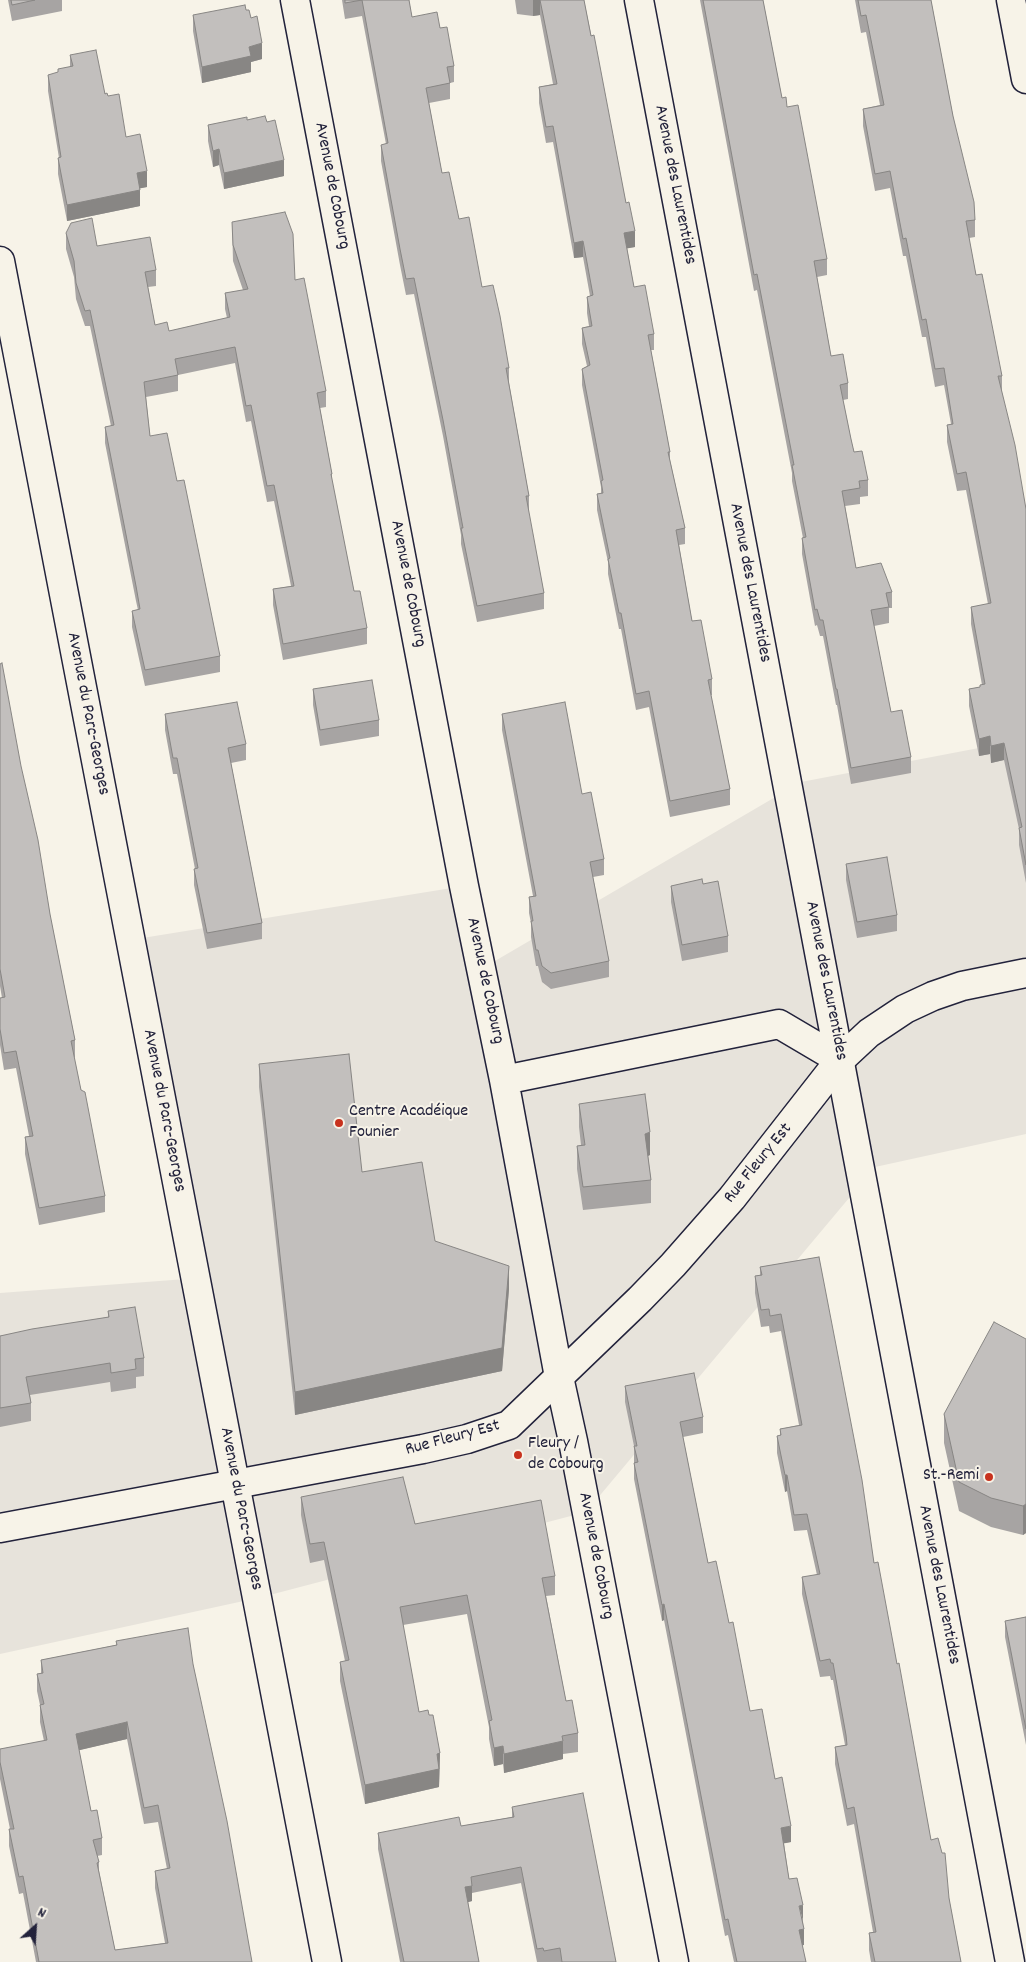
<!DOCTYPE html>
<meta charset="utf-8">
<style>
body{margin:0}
#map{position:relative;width:1026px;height:1962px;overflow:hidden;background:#f7f3e8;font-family:Dekko,sans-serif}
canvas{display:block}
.north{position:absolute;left:10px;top:1902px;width:50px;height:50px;-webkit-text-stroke:4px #f7f3e8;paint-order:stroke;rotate:26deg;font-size:14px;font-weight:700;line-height:20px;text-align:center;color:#22223b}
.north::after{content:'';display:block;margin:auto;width:18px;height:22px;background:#22223b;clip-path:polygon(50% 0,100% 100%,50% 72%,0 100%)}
</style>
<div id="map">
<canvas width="1026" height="1962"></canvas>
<div class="north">N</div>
</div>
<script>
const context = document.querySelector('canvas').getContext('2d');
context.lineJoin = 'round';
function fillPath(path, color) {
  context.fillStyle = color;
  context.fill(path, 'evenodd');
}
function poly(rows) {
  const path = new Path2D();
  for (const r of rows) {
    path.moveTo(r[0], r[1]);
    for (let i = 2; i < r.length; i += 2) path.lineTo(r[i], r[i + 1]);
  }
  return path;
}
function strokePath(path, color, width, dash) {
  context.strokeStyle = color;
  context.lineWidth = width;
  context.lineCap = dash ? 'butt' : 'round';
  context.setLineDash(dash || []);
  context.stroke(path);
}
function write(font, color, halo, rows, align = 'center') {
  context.font = font + ' Dekko,sans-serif';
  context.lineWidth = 4;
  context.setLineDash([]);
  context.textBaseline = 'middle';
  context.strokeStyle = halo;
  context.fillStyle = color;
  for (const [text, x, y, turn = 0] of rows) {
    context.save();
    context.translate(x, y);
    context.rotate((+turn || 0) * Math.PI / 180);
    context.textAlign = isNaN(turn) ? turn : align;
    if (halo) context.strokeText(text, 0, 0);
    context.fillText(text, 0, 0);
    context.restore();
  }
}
fillPath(poly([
 [1026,739,1026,1134,875,1167,586,1512,262,1597,0,1654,0,1293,199,1278,130,940,464,886,483,968,801,782]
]), '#e7e3db');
const minor = poly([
 [295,0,464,886,504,1080,559,1377,573,1441,674,1962],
 [639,0,1010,1962],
 [1011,0,1026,79],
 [0,261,327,1962],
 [504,1080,779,1024,840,1060]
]);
const tertiary = poly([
 [0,1528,423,1449,467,1439,509,1425,640,1299,673,1265,732,1198,840,1060,869,1033,905,1009,933,996,962,986,1026,973]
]);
strokePath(minor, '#22223b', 31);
strokePath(tertiary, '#22223b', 31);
strokePath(minor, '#f7f3e8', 28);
strokePath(tertiary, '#f7f3e8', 28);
fillPath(poly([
 [8,0,62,0,62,11,12,21],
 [342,0,409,0,412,17,440,28,454,66,454,82,450,83,450,99,429,103,442,173,459,219,509,368,509,383,529,496,529,512,528,512,544,593,544,609,477,622,461,544,461,535,443,436,414,294,406,295,400,265,381,161,381,145,386,144,362,16,345,19],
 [515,0,584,0,635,247,627,248,634,287,654,334,654,350,651,350,670,452,670,460,685,528,685,544,679,545,692,621,712,679,712,695,711,695,730,789,730,805,670,817,649,707,636,710,621,629,619,629,608,574,608,562,597,510,597,494,601,493,601,487,582,385,582,369,587,366,582,344,582,328,589,326,587,313,587,297,590,296,583,257,574,258,553,142,546,143,539,103,539,87,553,84,540,15,533,16,517,14],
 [700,0,763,0,782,98,787,107,827,259,827,275,817,277,831,356,848,383,848,399,843,400,851,439,854,452,868,480,868,496,860,497,860,504,845,506,856,568,892,592,892,608,889,608,889,623,874,626,891,712,911,757,911,773,851,784,837,705,836,705,823,636,820,636,817,625,815,626,802,554,802,538,803,538,792,481,792,473,757,290,754,291],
 [855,0,931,0,953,116,975,220,975,237,969,238,976,275,1002,376,1002,393,1026,509,1026,883,1019,845,1019,829,1004,760,991,763,990,754,979,756,969,706,969,689,980,687,982,685,971,624,971,607,988,604,966,490,957,491,947,442,947,425,951,424,944,385,935,387,926,337,922,337,906,256,903,256,890,188,875,191,863,126,863,109,880,105,866,32,861,33],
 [246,10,251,18,262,59,251,62,251,72,202,83,193,31,193,15],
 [70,55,108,96,126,137,147,187,140,188,140,206,67,221,58,174,58,158,59,158,48,91,48,75,58,73,58,69,70,67],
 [247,120,267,122,284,176,224,189,219,165,213,167,208,141,208,125],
 [232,222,295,280,326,391,326,407,320,408,332,474,332,481,354,591,367,628,367,644,283,660,273,605,273,589,291,586,274,501,267,502,251,421,246,422,235,363,178,375,178,391,146,397,150,436,177,481,220,656,220,672,145,686,132,627,132,611,138,610,136,601,105,443,105,427,111,426,90,326,85,326,76,299,74,277,66,249,66,233,156,270,156,286,148,287,155,325,169,331,227,318,225,309,225,293,243,290,233,261],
 [0,664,75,1040,75,1057,74,1057,81,1090,105,1196,105,1212,39,1225,25,1154,25,1137,29,1136,16,1068,4,1070,0,1045,0,998,2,998,0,986],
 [313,689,379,720,379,736,320,746,313,705],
 [165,714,246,744,246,760,231,763,262,923,262,939,207,949,194,885,194,869,195,869,177,774,173,774,165,730],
 [502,714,582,794,604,859,604,875,593,877,609,961,609,977,551,989,542,982,538,966,536,966,531,937,531,923,529,913,529,897,533,896,502,730],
 [846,864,897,915,897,931,857,938,846,880],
 [703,884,728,936,728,952,682,961,671,902,671,886],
 [259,1064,362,1172,435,1241,509,1289,502,1371,295,1415,259,1087],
 [579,1104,650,1155,648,1156,651,1180,651,1203,583,1210,577,1169,577,1146,581,1145,579,1127],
 [819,1257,874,1563,897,1664,931,1840,949,1898,961,1962,871,1962,869,1950,869,1933,873,1932,854,1824,847,1826,835,1764,835,1747,845,1745,833,1680,831,1680,830,1676,820,1677,802,1594,802,1577,817,1575,807,1530,794,1531,787,1491,785,1492,777,1453,777,1436,780,1436,780,1429,799,1425,781,1331,770,1333,769,1326,761,1327,755,1293,755,1276,760,1275,760,1267],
 [108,1311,144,1358,144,1376,136,1377,136,1388,111,1392,110,1382,30,1395,31,1403,31,1421,0,1427,0,1336,108,1317],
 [1026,1339,1026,1533,1023,1535,991,1527,959,1511,944,1443,944,1414],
 [625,1386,703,1417,703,1433,683,1437,708,1563,729,1623,750,1711,775,1779,791,1842,784,1843,789,1879,803,1921,804,1945,802,1945,806,1962,734,1962,728,1935,725,1936,664,1620,662,1621,634,1479,634,1446,625,1402],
 [301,1497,415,1524,555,1576,555,1595,546,1596,566,1701,578,1733,578,1752,563,1754,563,1759,504,1773,503,1764,494,1766,489,1739,489,1727,467,1614,403,1625,419,1712,429,1715,440,1753,439,1787,365,1804,340,1681,340,1662,345,1661,324,1560,310,1563,301,1515],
 [1026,1617,1026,1745,1005,1637,1005,1621],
 [116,1641,193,1664,252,1962,36,1962,23,1893,19,1894,9,1846,9,1829,10,1829,0,1779,0,1749,44,1741,40,1722,40,1705,37,1691,37,1674,41,1673,41,1660,116,1645],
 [127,1739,144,1824,158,1822,167,1869,155,1871,155,1888,165,1943,115,1950,99,1871,99,1862,97,1856,102,1855,102,1838,91,1811,79,1750],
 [512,1807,616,1962,537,1962,521,1883,472,1893,472,1901,468,1902,479,1962,400,1962,378,1849,378,1833,461,1826,512,1817]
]), '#a7a4a3');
fillPath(poly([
 [533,0,540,0,540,15,533,16],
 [262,43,262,59,251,62,251,72,202,83,202,67,249,47],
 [219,149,219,165,213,167,213,151],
 [284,160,284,176,224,189,224,173],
 [147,171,147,187,137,189,137,173],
 [140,190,140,206,67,221,67,205],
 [635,231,635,247,624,249,624,233],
 [583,241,583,257,574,258,574,243],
 [990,736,990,754,979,756,979,739],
 [1004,743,1004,760,991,763,991,746],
 [650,1132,650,1155,645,1157,645,1134],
 [509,1266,509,1289,502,1371,295,1415,295,1392],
 [785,1475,787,1475,787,1491,785,1492],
 [1026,1504,1026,1533,1023,1535,1023,1506],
 [664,1604,664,1620,662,1621,662,1605],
 [127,1722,127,1739,76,1751,76,1734],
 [563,1741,563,1759,504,1773,504,1754],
 [503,1746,503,1764,494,1766,494,1748],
 [440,1753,439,1787,365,1804,365,1785],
 [791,1826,791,1842,781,1844,781,1828],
 [472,1886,472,1901,465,1903,465,1887],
 [803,1905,803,1921,799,1906],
 [804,1929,804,1945,799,1946,799,1930]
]), '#888684');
const building = poly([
 [11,0,35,0,12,5,11,0],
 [345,0,409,0,412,17,437,12,440,28,447,27,454,66,447,67,450,83,426,88,442,173,449,172,459,219,469,217,482,287,493,285,500,316,509,368,506,368,529,496,526,496,544,593,477,606,461,528,463,528,443,420,414,278,406,279,400,249,381,145,388,143,362,0,345,3,345,0],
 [540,0,584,0,591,36,594,35,626,203,629,202,635,231,624,233,634,287,645,285,654,334,648,335,670,452,668,452,685,528,676,530,692,621,701,620,712,679,708,680,730,789,670,801,649,691,636,694,621,613,619,613,608,559,610,558,597,494,603,493,601,481,603,480,582,369,590,365,582,328,592,326,587,297,593,295,583,241,574,243,553,126,546,127,539,87,557,84,540,0],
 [703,0,763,0,782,98,786,97,787,107,798,105,827,259,814,261,831,356,843,354,848,383,840,385,851,439,854,452,862,451,868,480,859,481,860,488,842,491,856,568,881,563,892,592,886,593,889,607,871,610,891,712,902,710,911,757,851,768,837,689,836,689,823,620,820,620,817,609,815,610,802,538,806,537,792,465,794,465,757,274,754,275,703,0],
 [858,0,931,0,953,116,974,202,975,220,966,221,976,275,982,274,1002,376,998,376,1015,445,1026,509,1026,865,1019,828,1022,827,1004,743,991,746,990,736,979,739,969,689,980,687,980,685,985,684,971,607,991,603,966,472,957,474,947,425,953,424,944,368,935,369,926,319,922,320,906,238,903,239,890,171,875,174,863,109,884,105,866,15,861,16,858,0],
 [245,5,246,10,249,10,251,18,257,16,262,43,249,47,251,56,202,67,193,15,245,5],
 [96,50,105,94,107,93,108,96,119,94,126,137,140,134,147,171,137,173,140,190,67,205,58,158,61,157,48,75,58,72,58,69,73,66,70,55,96,50],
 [265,116,267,122,275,120,284,160,224,173,219,149,213,151,208,125,247,117,247,120,265,116],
 [285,212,293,234,295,280,304,278,326,391,317,393,332,474,331,474,354,591,360,591,367,628,283,644,273,589,294,586,274,485,267,486,251,405,246,406,235,347,175,359,178,375,144,382,150,436,167,433,177,481,184,480,220,656,145,670,132,611,140,609,136,586,105,427,114,425,90,310,85,311,76,283,74,261,66,233,71,223,92,218,97,246,150,237,156,270,145,272,155,325,167,322,169,331,230,317,225,293,248,289,233,245,232,222,285,212],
 [2,663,21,766,38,840,50,914,75,1040,71,1041,81,1090,85,1092,105,1196,39,1208,25,1137,33,1136,16,1051,4,1053,0,1029,0,998,5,997,0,969,0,664,2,663],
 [372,680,379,720,320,730,313,689,372,680],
 [237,702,246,744,228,748,262,923,207,933,194,869,198,868,177,758,173,758,165,714,237,702],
 [565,702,582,794,591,792,604,859,590,862,609,961,551,973,542,966,538,950,536,950,531,921,533,921,529,897,536,896,502,714,565,702],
 [887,857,897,915,857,922,846,864,887,857],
 [702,879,703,884,718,881,728,936,682,945,671,886,702,879],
 [349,1054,362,1172,422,1162,435,1241,509,1266,502,1348,295,1392,259,1064,349,1054],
 [645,1094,650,1132,645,1134,651,1180,583,1187,577,1146,585,1145,579,1104,645,1094],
 [819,1257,862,1480,874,1563,878,1562,897,1664,899,1663,931,1840,938,1838,942,1853,945,1853,949,1898,961,1962,875,1962,869,1933,876,1932,854,1807,847,1809,835,1747,847,1745,846,1735,833,1663,831,1663,830,1659,820,1661,802,1577,820,1574,807,1514,794,1515,787,1475,785,1475,777,1436,781,1435,780,1429,802,1425,781,1314,770,1316,769,1309,761,1310,755,1276,762,1275,760,1267,819,1257],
 [135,1307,144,1358,135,1359,136,1369,111,1373,110,1363,26,1377,31,1403,0,1408,0,1336,32,1329,109,1317,108,1311,135,1307],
 [994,1322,1026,1339,1026,1504,1023,1506,991,1498,959,1482,944,1414,994,1322],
 [694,1373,703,1417,680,1422,708,1563,716,1561,729,1623,733,1622,750,1711,762,1709,775,1779,782,1777,791,1826,781,1828,789,1879,797,1878,803,1905,799,1906,804,1929,799,1930,806,1962,737,1962,728,1919,725,1920,664,1604,662,1605,634,1463,638,1462,634,1446,637,1446,625,1386,694,1373],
 [403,1477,415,1524,541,1500,555,1576,542,1578,566,1701,572,1700,578,1733,562,1736,563,1741,504,1754,503,1746,494,1748,489,1721,492,1720,467,1595,400,1607,419,1712,428,1710,429,1715,433,1715,440,1753,437,1754,439,1769,365,1785,340,1662,349,1660,324,1542,310,1544,301,1497,403,1477],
 [1026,1617,1026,1729,1005,1621,1026,1617],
 [188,1628,193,1664,227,1821,252,1962,39,1962,23,1876,19,1877,9,1829,14,1829,0,1762,0,1749,47,1740,40,1705,44,1704,37,1674,43,1673,41,1660,117,1645,116,1641,188,1628],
 [127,1722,144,1808,158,1805,170,1868,155,1871,168,1943,115,1950,97,1863,99,1862,93,1840,102,1838,97,1810,91,1811,76,1734,127,1722],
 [583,1793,616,1962,562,1962,560,1948,544,1951,543,1948,537,1949,521,1867,471,1877,472,1886,465,1887,479,1962,404,1962,378,1833,459,1817,461,1826,514,1817,512,1807,583,1793]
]);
fillPath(building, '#c2bfbd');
strokePath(building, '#888684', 1);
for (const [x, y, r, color] of [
 [339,1123,5,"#c8321e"],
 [518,1455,5,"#c8321e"],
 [989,1477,5,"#c8321e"]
]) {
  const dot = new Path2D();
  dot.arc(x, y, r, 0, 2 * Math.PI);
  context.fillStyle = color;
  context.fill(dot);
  strokePath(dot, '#f7f3e8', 2);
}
write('18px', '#22223b', '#f7f3e8', [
 ["Avenue des Laurentides",674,185,79],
 ["Avenue de Cobourg",331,186,79],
 ["Avenue des Laurentides",749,583,79],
 ["Avenue de Cobourg",407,584,79],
 ["Avenue du Parc-Georges",87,714,79],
 ["Avenue de Cobourg",484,981,78],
 ["Avenue des Laurentides",825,981,79],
 ["Avenue du Parc-Georges",163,1111,79],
 ["Rue Fleury Est",759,1164,-51],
 ["Rue Fleury Est",453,1439,-15],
 ["Avenue du Parc-Georges",240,1509,79],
 ["Avenue de Cobourg",595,1556,79],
 ["Avenue des Laurentides",938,1585,79]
]);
write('18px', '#22223b', '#f7f3e8', [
 ["Centre Acadéique",349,1113],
 ["Founier",349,1134],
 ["Fleury /",528,1445],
 ["de Cobourg",528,1466],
 ["St.-Remi",979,1477,"right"]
], 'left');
</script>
